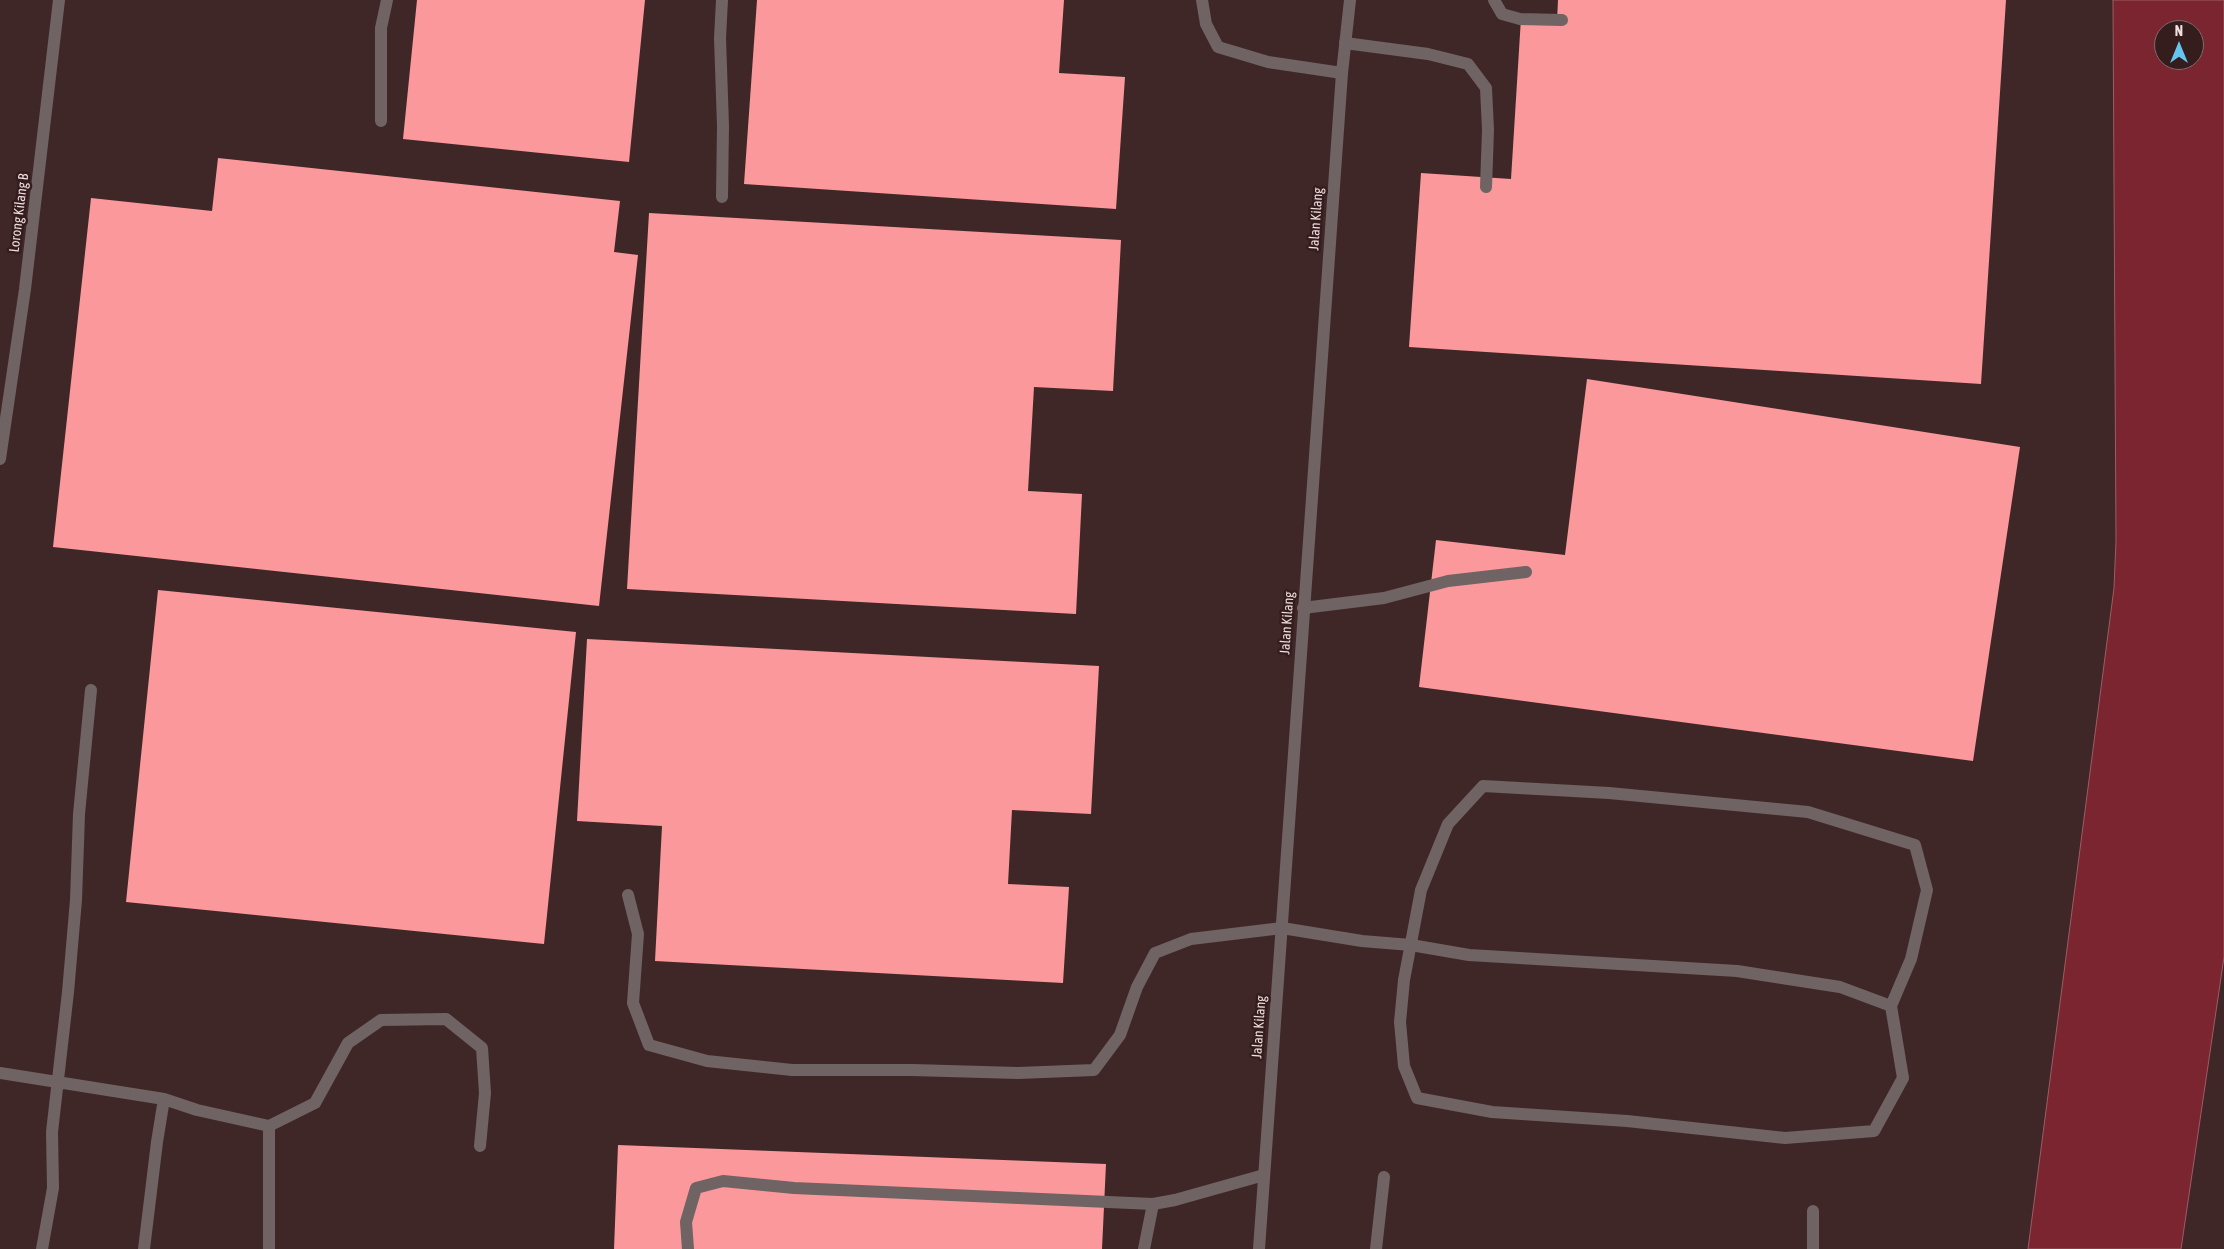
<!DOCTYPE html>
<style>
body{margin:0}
#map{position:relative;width:2224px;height:1249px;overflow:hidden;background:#3f2728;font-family:"Asap Condensed",sans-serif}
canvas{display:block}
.north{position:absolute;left:2154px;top:20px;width:50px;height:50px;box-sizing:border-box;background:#351d1e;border:1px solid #806b6b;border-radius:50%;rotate:0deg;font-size:14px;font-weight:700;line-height:20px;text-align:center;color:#f0dfdf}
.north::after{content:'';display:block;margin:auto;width:18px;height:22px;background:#64c5ee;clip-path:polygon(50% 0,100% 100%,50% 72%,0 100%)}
</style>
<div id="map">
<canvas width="2224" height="1249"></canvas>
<div class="north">N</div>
</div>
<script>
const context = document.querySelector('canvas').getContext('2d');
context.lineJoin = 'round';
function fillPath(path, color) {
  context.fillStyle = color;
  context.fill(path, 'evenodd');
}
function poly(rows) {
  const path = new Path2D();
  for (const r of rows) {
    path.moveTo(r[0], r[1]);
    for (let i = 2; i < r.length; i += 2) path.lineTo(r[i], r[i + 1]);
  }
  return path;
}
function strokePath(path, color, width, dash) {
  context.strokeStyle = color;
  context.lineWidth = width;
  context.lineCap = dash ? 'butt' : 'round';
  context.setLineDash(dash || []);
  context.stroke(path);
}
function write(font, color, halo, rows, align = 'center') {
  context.font = font + ' "Asap Condensed",sans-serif';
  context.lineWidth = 5;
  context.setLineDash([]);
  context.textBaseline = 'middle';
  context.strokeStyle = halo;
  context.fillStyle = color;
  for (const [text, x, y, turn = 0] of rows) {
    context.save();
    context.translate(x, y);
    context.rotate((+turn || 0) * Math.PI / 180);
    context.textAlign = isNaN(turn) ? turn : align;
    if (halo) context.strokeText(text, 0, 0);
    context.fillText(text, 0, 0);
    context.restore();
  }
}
const water = poly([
 [2113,0,2224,0,2224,957,2181,1249,2028,1249,2114,588,2116,541,2113,0],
 [2164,30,2194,30,2194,60,2164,60,2164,30]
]);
fillPath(water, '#7a252f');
strokePath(water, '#9d5d64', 1);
fillPath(poly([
 [417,0,645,0,629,162,403,139],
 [757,0,1064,0,1059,73,1125,77,1116,209,744,184],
 [1558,0,2006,0,1981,384,1409,347,1421,173,1511,179,1521,18,1557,21],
 [218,158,620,201,614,252,638,255,599,606,53,547,91,198,212,211],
 [649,213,1121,240,1113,391,1034,387,1028,491,1082,494,1076,614,627,589],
 [1587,379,2020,447,1973,761,1419,687,1436,540,1565,555],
 [158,590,576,632,544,944,126,902],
 [587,639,1099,666,1091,814,1012,810,1008,884,1069,887,1063,983,655,961,662,826,577,821],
 [618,1145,1106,1164,1102,1249,614,1249]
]), '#fb989c');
strokePath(poly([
 [1202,0,1206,24,1218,47,1268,62,1342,73],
 [1494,0,1502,14,1520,19,1562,20],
 [1345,43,1428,54,1468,64,1486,88,1488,130,1486,187],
 [381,121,381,28,387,0],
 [722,197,723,126,720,38,722,0],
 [1303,608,1384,598,1448,581,1526,572],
 [1483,786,1609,793,1808,812,1915,845,1927,890,1911,959,1891,1006,1903,1078,1874,1131,1785,1138,1627,1121,1492,1112,1417,1098,1404,1066,1400,1022,1404,980,1421,890,1448,824,1483,786],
 [628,895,638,934,633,1003,649,1045,707,1061,792,1070,912,1070,1018,1073,1094,1070,1120,1035,1137,987,1155,953,1191,939,1282,928,1362,941,1411,945,1469,955,1737,971,1840,987,1891,1006],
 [0,1073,164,1099,197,1110,269,1126,315,1103,348,1043,381,1020,446,1019,482,1048,485,1093,480,1146],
 [269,1126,269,1249],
 [1813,1211,1813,1249],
 [42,1249,53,1188,52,1132,68,992,76,900,79,814,91,690],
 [144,1249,157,1142,164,1099],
 [688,1249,686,1222,696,1188,723,1181,794,1188,1153,1204],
 [1144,1249,1153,1204,1175,1200,1264,1175],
 [1376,1249,1384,1177]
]), '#706363', 12);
strokePath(poly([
 [0,459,25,289,59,0]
]), '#706363', 12);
strokePath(poly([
 [1259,1249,1342,73,1350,0]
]), '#706363', 12);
write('14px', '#f0dfdf', '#351d1e', [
 ["Lorong Kilang B",19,213,-83],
 ["Jalan Kilang",1316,219,-86],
 ["Jalan Kilang",1287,623,-86],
 ["Jalan Kilang",1259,1027,-86]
]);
</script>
